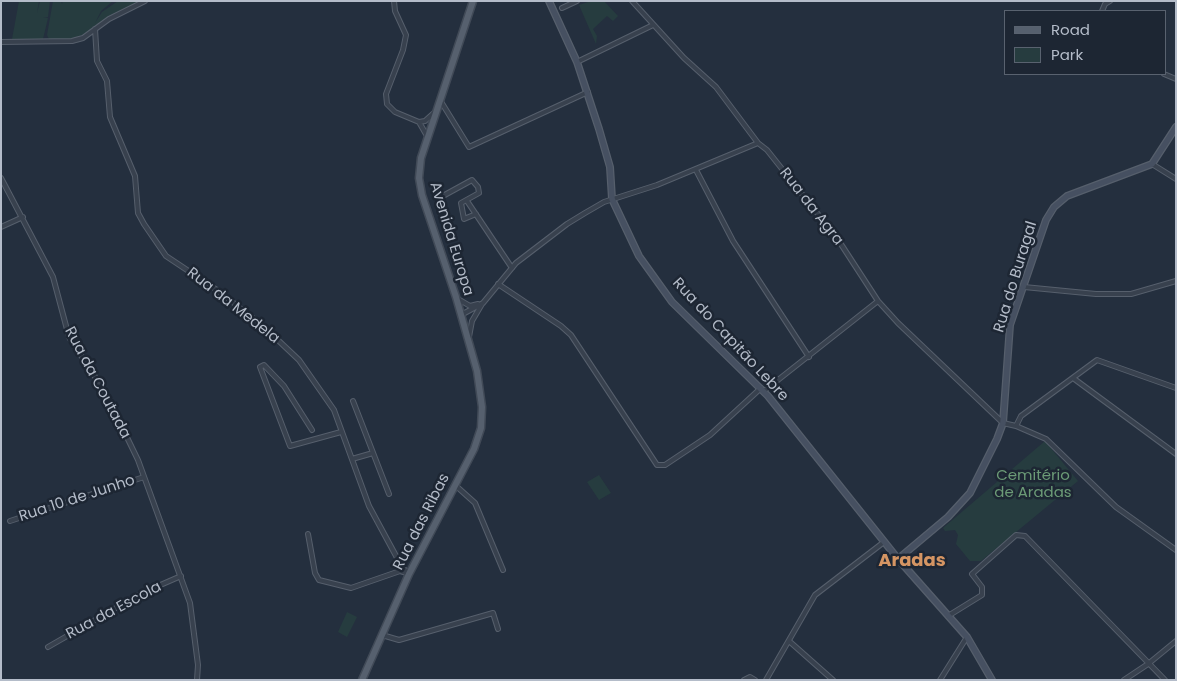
<!DOCTYPE html>
<meta charset="utf-8">
<style>
body{margin:0}
#map{position:relative;width:1177px;height:681px;overflow:hidden;background:#242f3e;font-family:Poppins,sans-serif}
canvas{display:block}
.frame{position:absolute;inset:0;border:2px solid #b4bcc9;pointer-events:none}
.legend{position:absolute;left:1004px;top:10px;width:162px;height:65px;box-sizing:border-box;background:#1d2633;border:1px solid #59626f;margin:0;padding:6px 9px;list-style:none;font-size:15px;color:#b4bcc9}
.legend li{display:flex;align-items:center;gap:10px;height:25px}
.legend b{width:25px;border:1px solid #59626f}
</style>
<div id="map">
<canvas width="1177" height="681"></canvas>
<div class="frame"></div>
<ul class="legend">
<li><b style="height:6px;background:#56606e"></b>Road</li>
<li><b style="height:14px;background:#263c3f"></b>Park</li>
</ul>
</div>
<script>
const context = document.querySelector('canvas').getContext('2d');
context.lineJoin = 'round';
function fillPath(path, color) {
  context.fillStyle = color;
  context.fill(path, 'evenodd');
}
function poly(rows) {
  const path = new Path2D();
  for (const r of rows) {
    path.moveTo(r[0], r[1]);
    for (let i = 2; i < r.length; i += 2) path.lineTo(r[i], r[i + 1]);
  }
  return path;
}
function strokePath(path, color, width, dash) {
  context.strokeStyle = color;
  context.lineWidth = width;
  context.lineCap = dash ? 'butt' : 'round';
  context.setLineDash(dash || []);
  context.stroke(path);
}
function write(font, color, halo, rows, align = 'center') {
  context.font = font + ' Poppins,sans-serif';
  context.lineWidth = 5;
  context.setLineDash([]);
  context.textBaseline = 'middle';
  context.strokeStyle = halo;
  context.fillStyle = color;
  for (const [text, x, y, turn = 0] of rows) {
    context.save();
    context.translate(x, y);
    context.rotate((+turn || 0) * Math.PI / 180);
    context.textAlign = isNaN(turn) ? turn : align;
    if (halo) context.strokeText(text, 0, 0);
    context.fillText(text, 0, 0);
    context.restore();
  }
}
fillPath(poly([
 [19,1,39,1,37,13,40,1,50,1,48,17,43,17,48,18,43,39,12,39],
 [53,1,61,1,62,4,63,1,113,1,101,11,95,23,102,12,118,1,141,1,82,35,72,39,49,39,47,35],
 [591,1,604,1,618,16,613,21,607,16,593,29,597,36,596,44,579,5],
 [1045,441,1078,481,981,561,970,561,956,544,958,535,955,530,945,531,943,528],
 [599,475,611,493,599,500,587,482],
 [347,612,357,617,347,637,338,632]
]), '#263c3f');
const street = poly([
 [394,1,395,11,406,35,403,50,386,94,387,104,395,112,419,122,427,136],
 [632,1,684,58,716,87,758,143,767,150,837,238,878,301,898,323,1003,423,1016,426,1021,416,1097,360,1176,388],
 [562,8,577,1],
 [1102,11,1105,4,1110,1],
 [95,29,97,61,107,81,110,117,135,176,138,213,144,224,166,256,217,290,262,325,299,360,334,410,369,506,402,567,409,574],
 [1,42,72,41,83,38,109,19,145,1],
 [577,62,653,25],
 [1164,74,1176,79],
 [440,100,469,147,588,92],
 [419,122,425,121,435,112],
 [1152,164,1176,179],
 [696,170,733,241,809,357],
 [1,178,53,277,69,337,105,392,138,460,190,603,198,665,197,680],
 [441,197,472,180,478,187,479,193,461,203,464,219,476,214],
 [467,201,512,268],
 [1,227,23,217],
 [498,284,561,326,571,335,657,465,665,465,710,435,761,388],
 [1024,287,1096,294,1131,294,1176,281],
 [458,299,470,306,478,304],
 [461,315,483,303,516,263,567,224,585,213,604,202,657,185,758,143],
 [469,337,472,321,482,304],
 [1073,378,1176,454],
 [764,391,878,301],
 [353,401,389,494],
 [1016,426,1046,439,1116,507,1176,550],
 [312,430,284,386,264,365,260,367,290,446,341,432],
 [352,459,373,453],
 [455,485,475,503,503,570],
 [10,521,144,477],
 [308,534,315,573,319,580,351,588,400,571,407,573],
 [948,616,982,595,982,587,972,574,1016,535,1025,536,1165,680],
 [382,635,399,640,493,613,498,629],
 [789,641,833,680],
 [48,647,142,593,181,576],
 [744,680,750,677,755,680],
 [766,680,815,595,884,542],
 [940,680,967,637],
 [1124,680,1148,664,1176,641]
]);
const secondary = poly([
 [549,1,577,62,599,129,610,167,612,199,639,256,672,302,768,396,898,559,967,637,992,680],
 [898,559,948,517,970,493,997,439,1003,423,1010,325,1046,220,1054,207,1067,196,1152,164,1176,127]
]);
const primary = poly([
 [362,680,409,574,474,449,481,428,482,407,477,371,456,297,422,195,419,178,421,158,473,1]
]);
strokePath(street, '#565f6c', 6);
strokePath(secondary, '#565f6c', 8);
strokePath(primary, '#414a57', 9);
strokePath(street, '#38414e', 4);
strokePath(secondary, '#465061', 5.5);
strokePath(primary, '#56606e', 6);
write('15px', '#b4bcc9', '#1d2633', [
 ["Rua da Agra",811,207,52],
 ["Avenida Europa",451,239,73],
 ["Rua do Buragal",1016,277,-73],
 ["Rua da Medela",233,306,38],
 ["Rua do Capitão Lebre",730,340,47],
 ["Rua da Coutada",97,383,62],
 ["Rua 10 de Junho",77,499,-18],
 ["Rua das Ribas",422,522,-63],
 ["Rua da Escola",114,611,-28]
]);
write('15px', '#6b9a76', '#1d2633', [
 ["Cemitério",1033,476],
 ["de Aradas",1033,493]
]);
write('bold 18px', '#d59563', '#1d2633', [
 ["Aradas",912,561]
]);
</script>
